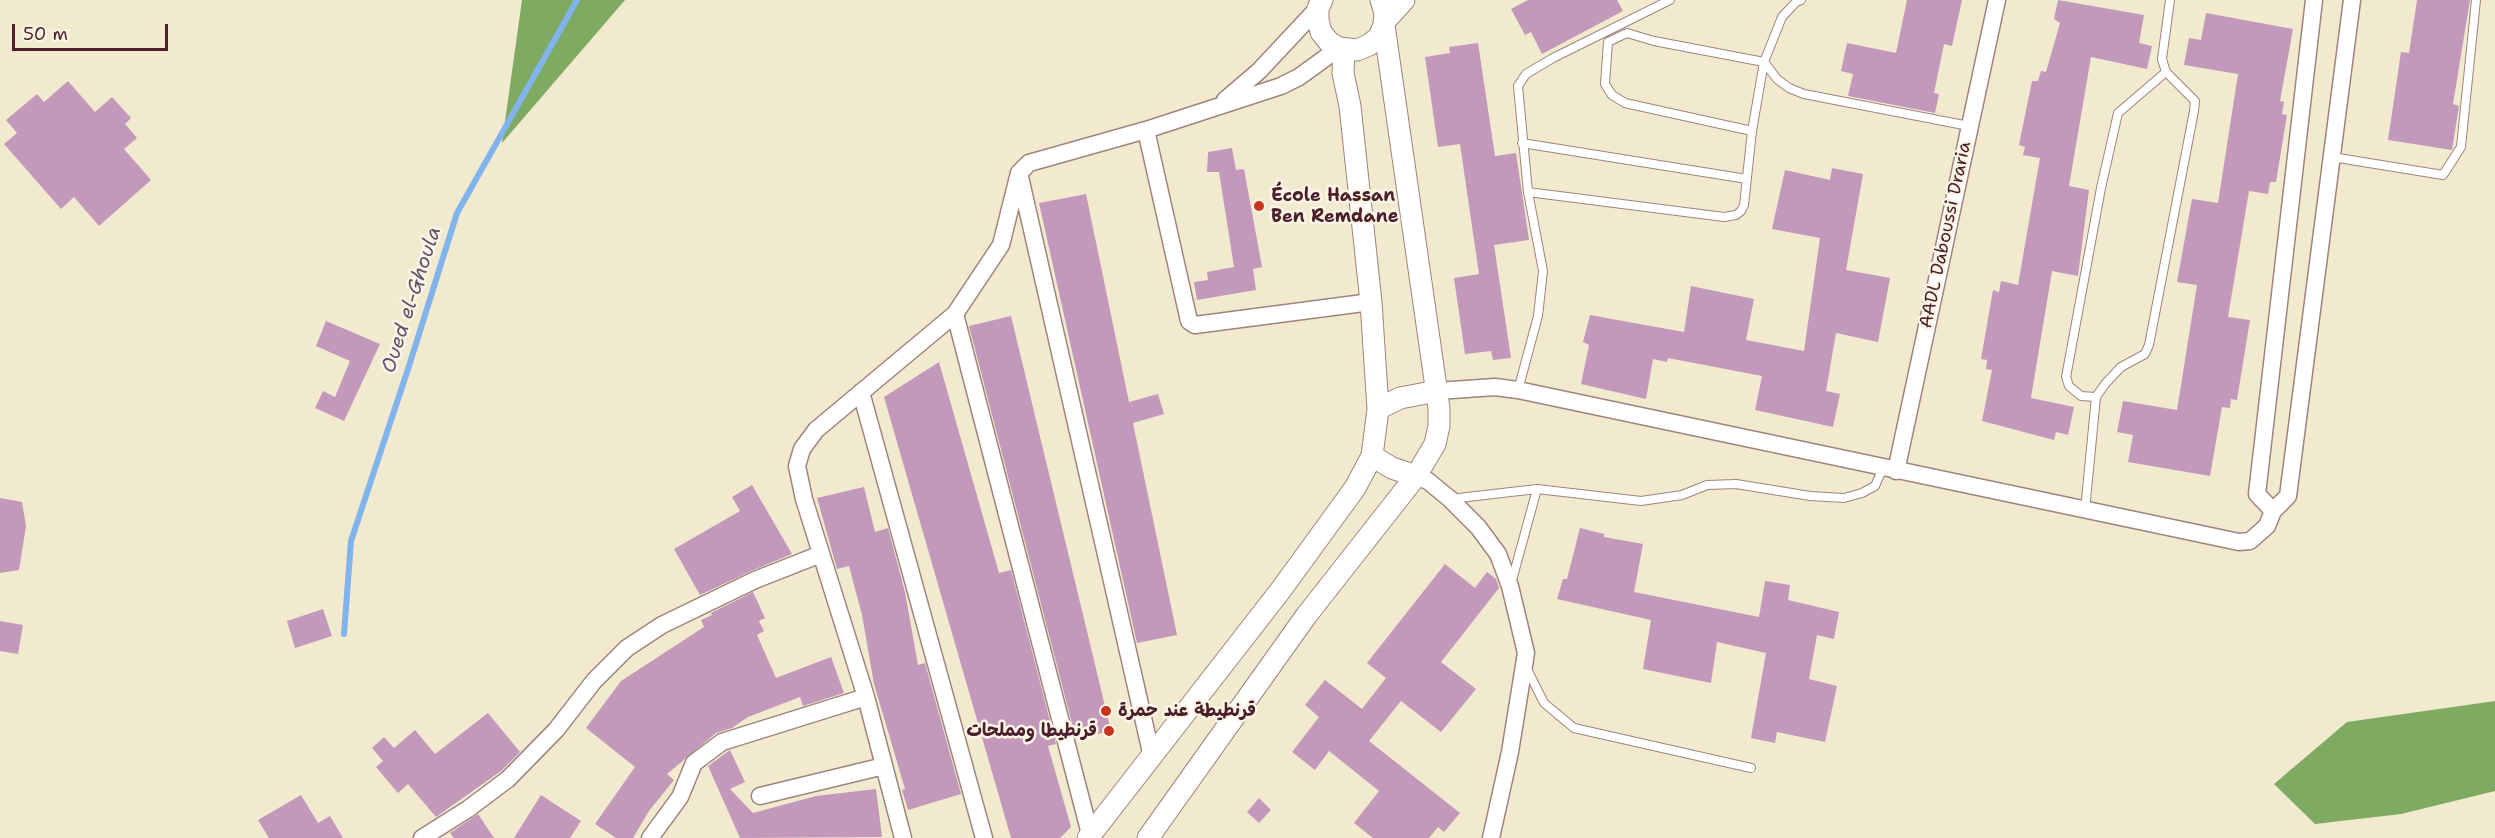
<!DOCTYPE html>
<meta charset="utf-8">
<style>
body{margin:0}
#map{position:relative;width:2495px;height:838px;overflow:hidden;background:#f2eacf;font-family:"Shantell Sans",sans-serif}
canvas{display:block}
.scale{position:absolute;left:12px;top:24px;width:156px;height:27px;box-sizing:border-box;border:3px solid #4a1f2b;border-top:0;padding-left:8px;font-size:18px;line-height:21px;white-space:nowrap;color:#4a1f2b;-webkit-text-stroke:4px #fcf5e5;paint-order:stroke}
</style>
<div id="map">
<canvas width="2495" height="838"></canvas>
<div class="scale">50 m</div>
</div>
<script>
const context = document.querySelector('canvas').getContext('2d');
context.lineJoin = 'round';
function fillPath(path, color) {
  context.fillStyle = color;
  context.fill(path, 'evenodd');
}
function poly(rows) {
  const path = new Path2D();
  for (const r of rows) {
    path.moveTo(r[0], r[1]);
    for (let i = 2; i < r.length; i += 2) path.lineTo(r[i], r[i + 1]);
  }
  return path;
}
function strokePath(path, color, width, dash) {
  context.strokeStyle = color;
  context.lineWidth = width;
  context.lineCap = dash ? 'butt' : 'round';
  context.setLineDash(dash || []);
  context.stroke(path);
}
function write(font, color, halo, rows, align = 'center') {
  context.font = font + ' "Shantell Sans","Playpen Sans Arabic",sans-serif';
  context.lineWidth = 5;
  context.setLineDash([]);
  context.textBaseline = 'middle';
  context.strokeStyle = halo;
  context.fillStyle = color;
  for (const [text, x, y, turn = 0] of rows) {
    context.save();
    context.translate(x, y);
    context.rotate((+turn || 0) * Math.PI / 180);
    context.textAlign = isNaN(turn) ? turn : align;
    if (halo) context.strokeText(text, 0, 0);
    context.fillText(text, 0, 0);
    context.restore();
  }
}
fillPath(poly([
 [522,0,625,0,502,143],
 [2495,701,2495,791,2401,814,2315,824,2274,784,2347,722]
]), '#7eaa62');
strokePath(poly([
 [344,634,351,541,409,366,457,213,577,0]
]), '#81b3ed', 6);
fillPath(poly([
 [1528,0,1617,0,1623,11,1542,54,1531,32,1525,35,1511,9],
 [1907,0,1962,0,1952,46,1944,44,1934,93,1939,94,1935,113,1848,96,1853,74,1841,71,1847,43,1896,53],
 [2058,0,2144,15,2139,43,2152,46,2147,69,2091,57,2069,186,2089,190,2078,276,2052,271,2031,398,2074,407,2068,435,2056,432,2054,440,1982,421,1992,370,1986,369,1987,360,1981,359,1993,290,1999,292,2001,281,2018,285,2040,158,2023,155,2025,147,2019,145,2032,81,2038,81,2041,71,2046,72,2060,23,2054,19],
 [2417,0,2470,0,2453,104,2459,106,2452,150,2388,140,2401,52,2409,53],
 [2206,13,2293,29,2280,101,2284,102,2282,114,2287,115,2276,182,2270,182,2268,194,2249,191,2228,317,2250,320,2237,400,2231,399,2230,408,2222,407,2210,476,2128,462,2133,435,2117,432,2123,401,2177,410,2197,285,2177,282,2192,199,2218,203,2238,74,2184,65,2189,38,2201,40],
 [1478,43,1495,156,1516,153,1529,240,1494,245,1511,358,1493,360,1491,351,1465,354,1454,278,1479,274,1460,144,1438,147,1425,57,1450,53,1449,47],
 [68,81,95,112,112,97,131,118,125,124,137,138,124,149,151,180,99,226,74,197,61,209,4,144,17,133,6,120,37,94,44,102],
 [1232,148,1236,170,1244,169,1262,267,1253,269,1256,290,1197,300,1194,282,1208,280,1207,272,1234,267,1219,172,1207,172,1208,152],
 [1832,168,1863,174,1846,270,1890,278,1878,342,1836,333,1826,391,1840,394,1833,427,1755,410,1762,376,1668,358,1667,362,1653,359,1646,399,1581,384,1589,345,1583,342,1590,315,1684,332,1691,286,1754,299,1746,340,1804,351,1820,238,1772,229,1785,170,1830,180],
 [1086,194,1129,402,1158,394,1164,414,1133,423,1177,635,1137,643,1039,203],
 [1011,316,1111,731,1076,739,969,326],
 [326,321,380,344,344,421,315,408,323,391,335,397,350,361,316,346],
 [939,362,999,573,1011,570,1056,744,1048,746,1071,827,1060,838,1011,838,884,397],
 [752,485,792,554,751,571,700,595,674,549,740,511,732,497],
 [864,487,875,532,888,528,905,592,918,665,925,663,961,794,908,810,902,790,905,789,874,684,862,615,849,566,837,569,817,498],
 [0,498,22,502,26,526,19,570,0,573],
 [1580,528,1604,534,1604,537,1643,544,1634,592,1759,617,1765,581,1790,585,1788,600,1839,612,1834,639,1817,635,1809,679,1837,686,1825,742,1777,732,1775,743,1751,738,1766,653,1717,642,1711,683,1643,669,1651,620,1557,599,1563,579,1567,579],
 [1445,564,1475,588,1487,572,1496,579,1499,588,1441,662,1476,689,1441,732,1401,701,1369,741,1460,813,1444,832,1438,827,1429,838,1373,838,1354,823,1379,791,1329,751,1315,770,1292,752,1319,717,1305,705,1325,680,1362,709,1386,678,1367,663],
 [753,592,765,618,759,621,764,631,757,635,776,678,831,657,844,693,803,706,800,697,748,717,732,728,716,733,667,774,674,780,649,811,633,838,616,838,595,824,635,767,586,728,621,681,704,627,701,620,712,615,711,613],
 [323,609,332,636,295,648,287,621],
 [0,621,23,625,18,654,0,651],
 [488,713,520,752,501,771,436,817,408,784,398,793,376,767,383,761,372,748,384,737,394,748,415,730,435,754],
 [730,750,745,782,730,789,753,813,816,796,876,789,882,837,740,838,708,766],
 [301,795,318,823,330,816,343,838,269,838,258,820],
 [541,795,581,821,570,838,514,838],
 [1259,798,1271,810,1259,823,1247,812],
 [478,814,494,838,454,838,450,833]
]), '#c299bb');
const service = poly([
 [1801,0,1796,2,1782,17,1764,62,1777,79,1789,88,1804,94,1969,126],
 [1522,143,1747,179],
 [2332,157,2443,175,2461,147,2476,0],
 [1528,192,1724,217,1736,215,1741,211,1744,205,1752,131,1764,62,1654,41,1627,33,1608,42,1605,84,1612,95,1625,103,1752,131],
 [1518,390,1538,316,1543,271,1528,192,1518,86,1526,74,1553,58,1670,0],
 [2096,397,2081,396,2069,386,2066,377,2101,188,2118,113,2166,72],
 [1450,499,1537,489,1641,501,1682,495,1707,485,1736,484,1810,496,1844,498,1862,493,1875,486,1883,468],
 [2085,510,2096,397,2105,384,2121,367,2145,354,2149,345,2194,111,2195,101,2166,72,2162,59,2170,0],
 [1511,584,1537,489],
 [1526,667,1544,703,1574,728,1751,768]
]);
const minor = poly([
 [1225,100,1259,71,1318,8],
 [1146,130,1189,321,1195,325,1371,302],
 [1020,177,1152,757],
 [955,314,1090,834],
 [1437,391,1495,387,1518,390,2239,542,2250,541,2267,526,2273,511,2288,496,2352,0],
 [861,392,984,838],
 [1896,471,1997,0],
 [1416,476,1428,481,1450,499,1478,527,1498,554,1510,586,1526,653,1510,752,1491,838],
 [2273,511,2257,494,2314,0],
 [760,796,884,766],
 [422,838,468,809,508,779,556,730,594,681,627,648,662,625,755,580,821,554],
 [650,838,680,797,694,763,722,742,866,697],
 [903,838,866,697,804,499,797,466,802,449,816,430,955,314,1001,245,1019,173,1029,163,1146,130,1281,86,1299,77,1339,48]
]);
const tertiary = poly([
 [1322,0,1318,8,1318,20,1321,32,1329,42,1339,48,1357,50,1369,45,1379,37,1384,25],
 [1385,21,1404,0],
 [1378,409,1400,398,1437,391],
 [1372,456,1392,468,1416,476],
 [1088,838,1280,591,1355,488,1372,456,1378,409,1371,302,1350,106,1343,73,1344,49],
 [1148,838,1306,616,1416,476,1435,444,1439,426,1439,408,1384,25,1385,13,1381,0]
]);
strokePath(service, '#9e847d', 10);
strokePath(minor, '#9e847d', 19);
strokePath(tertiary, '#9e847d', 23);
strokePath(service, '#fff', 8);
strokePath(minor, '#fff', 16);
strokePath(tertiary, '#fff', 21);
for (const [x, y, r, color] of [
 [1259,206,6,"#c8321e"],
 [1106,711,6,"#c8321e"],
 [1109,731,6,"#c8321e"]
]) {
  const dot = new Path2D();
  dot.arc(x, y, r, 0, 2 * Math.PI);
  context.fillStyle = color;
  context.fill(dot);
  strokePath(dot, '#fcf5e5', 2);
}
write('bold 18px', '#4a1f2b', '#fcf5e5', [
 ["École Hassan",1271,196],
 ["Ben Remdane",1271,217],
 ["قرنطيطة عند حمرة",1118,711],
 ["قرنطيطا ومملحات",1097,731,"right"]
], 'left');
write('18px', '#4a1f2b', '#fcf5e5', [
 ["AADL Daboussi Draria",1946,235,-78]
]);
write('italic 20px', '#5d536f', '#fcf5e5', [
 ["Oued el-Ghoula",412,300,-72]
]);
</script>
